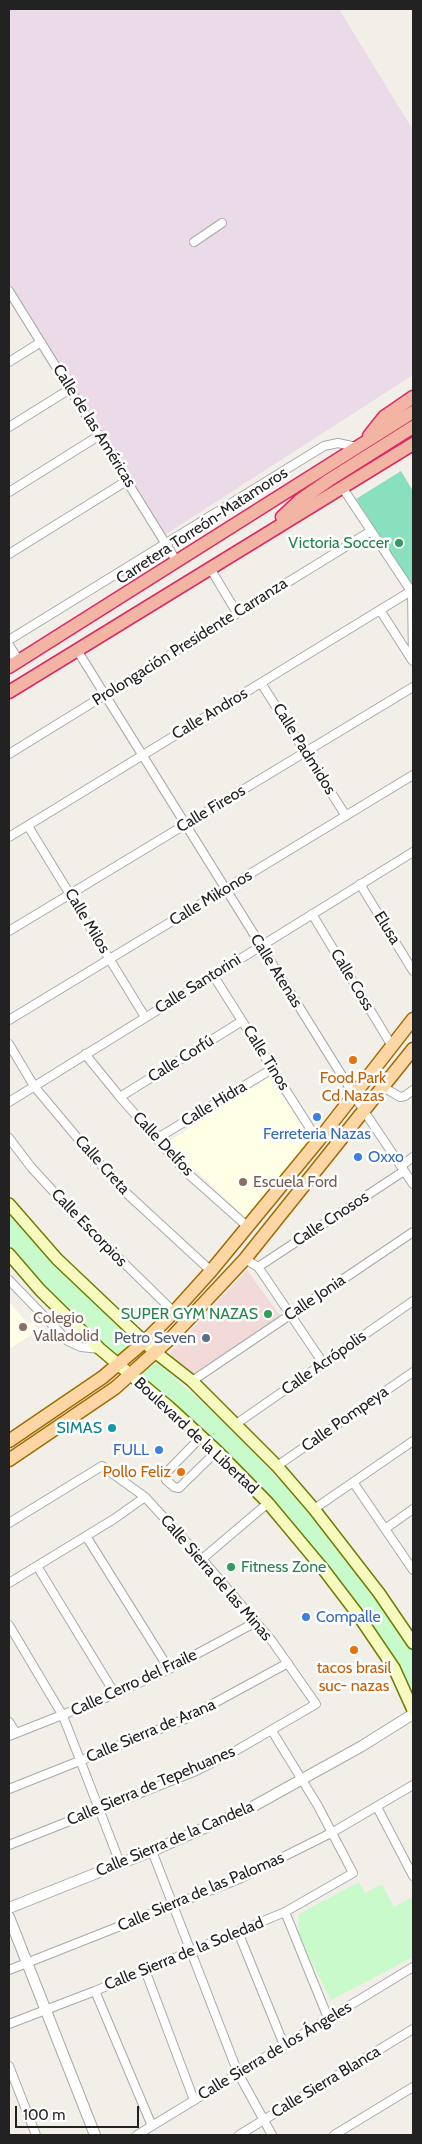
<!DOCTYPE html>
<meta charset="utf-8">
<style>
body{margin:0}
#map{position:relative;width:422px;height:2144px;overflow:hidden;background:#f2efe9;font-family:Cabin,sans-serif}
canvas{display:block}
.frame{position:absolute;inset:0;border:10px solid #222;pointer-events:none}
.scale{position:absolute;left:15px;top:2106px;width:124px;height:22px;box-sizing:border-box;border:2px solid #222;border-top:0;padding-left:6px;font-size:15px;line-height:18px;white-space:nowrap;color:#222;-webkit-text-stroke:4px #fff;paint-order:stroke}
</style>
<div id="map">
<canvas width="422" height="2144"></canvas>
<div class="frame"></div>
<div class="scale">100 m</div>
</div>
<script>
const context = document.querySelector('canvas').getContext('2d');
context.lineJoin = 'round';
function fillPath(path, color) {
  context.fillStyle = color;
  context.fill(path, 'evenodd');
}
function poly(rows) {
  const path = new Path2D();
  for (const r of rows) {
    path.moveTo(r[0], r[1]);
    for (let i = 2; i < r.length; i += 2) path.lineTo(r[i], r[i + 1]);
  }
  return path;
}
function strokePath(path, color, width, dash) {
  context.strokeStyle = color;
  context.lineWidth = width;
  context.lineCap = dash ? 'butt' : 'round';
  context.setLineDash(dash || []);
  context.stroke(path);
}
function write(font, color, halo, rows, align = 'center') {
  context.font = font + ' Cabin,sans-serif';
  context.lineWidth = 5;
  context.setLineDash([]);
  context.textBaseline = 'middle';
  context.strokeStyle = halo;
  context.fillStyle = color;
  for (const [text, x, y, turn = 0] of rows) {
    context.save();
    context.translate(x, y);
    context.rotate((+turn || 0) * Math.PI / 180);
    context.textAlign = isNaN(turn) ? turn : align;
    if (halo) context.strokeText(text, 0, 0);
    context.fillText(text, 0, 0);
    context.restore();
  }
}
fillPath(poly([
 [247,1270,282,1318,195,1375,169,1354]
]), '#f2dad9');
fillPath(poly([
 [9,9,339,9,413,130,413,375,163,536,9,289]
]), '#ebdbe8');
fillPath(poly([
 [269,1077,312,1140,247,1219,169,1145,171,1140],
 [9,1302,28,1324,32,1322,39,1330,9,1349]
]), '#ffffe5');
fillPath(poly([
 [9,1211,78,1287,135,1341,118,1356,58,1299,9,1247],
 [156,1361,226,1424,297,1499,396,1622,413,1651,413,1690,378,1634,290,1522,233,1458,140,1375],
 [359,1882,365,1893,382,1884,394,1907,413,1897,413,1957,331,2000,298,1935,299,1914]
]), '#c8facc');
fillPath(poly([
 [401,471,413,491,413,587,356,499]
]), '#88e0be');
const minor = poly([
 [194,242,222,223],
 [9,291,177,562],
 [9,362,41,342],
 [9,427,70,389],
 [342,487,413,594],
 [9,492,100,435],
 [9,554,128,480],
 [210,568,237,613],
 [412,593,413,661],
 [380,610,412,660],
 [9,640,324,446,338,443,356,447],
 [77,650,364,1111,413,1184],
 [261,683,346,816],
 [9,754,371,531],
 [28,826,145,1017],
 [9,837,411,591],
 [360,884,413,971],
 [312,914,392,1046],
 [9,931,413,687],
 [213,975,318,1141],
 [9,1020,413,775],
 [9,1044,34,1086,80,1141,122,1189,211,1271],
 [85,1054,120,1097,185,1171,248,1227],
 [383,1087,400,1097,405,1096,413,1090],
 [120,1097,242,1021],
 [9,1102,413,852],
 [9,1138,31,1167,75,1215,174,1312],
 [156,1139,272,1069],
 [401,1166,413,1157],
 [245,1259,258,1267,265,1277,323,1363],
 [258,1267,404,1171],
 [9,1280,68,1341,81,1347,100,1349],
 [192,1381,413,1232],
 [236,1424,413,1301],
 [201,1437,164,1475,166,1480,174,1487,179,1488,217,1451],
 [277,1466,413,1372],
 [353,1482,413,1570],
 [314,1509,413,1441],
 [9,1523,102,1466,145,1497,202,1559,272,1641,316,1704,237,1750,196,1771,9,1845],
 [385,1529,413,1509],
 [86,1536,169,1669],
 [202,1559,268,1503],
 [37,1566,115,1694],
 [9,1583,114,1519,145,1497],
 [9,1625,63,1716,120,1863],
 [9,1722,16,1733],
 [9,1736,115,1694,169,1669,256,1622],
 [9,1789,185,1719,288,1663],
 [377,1807,413,1876],
 [152,1851,238,2073,272,2135],
 [285,1912,328,2018],
 [238,1932,284,2045],
 [9,1970,239,1879,333,1832,413,1785],
 [145,1970,194,2100],
 [95,1991,152,2126],
 [9,2024,95,1991,285,1912,353,1873,318,1806,272,1731],
 [9,2066,36,2135],
 [137,2135,413,1967],
 [239,2135,413,2029],
 [334,2135,413,2087]
]);
const tertiary = poly([
 [9,647,18,661],
 [9,1908,152,1851,252,1807,362,1746,413,1714],
 [9,1917,95,2135]
]);
const secondary = poly([
 [9,1204,57,1259,155,1352,192,1381,277,1466,314,1509,379,1593,413,1643],
 [9,1254,40,1290,100,1349,169,1407,217,1451,268,1503,324,1570,356,1612,394,1668,413,1710]
]);
const primary = poly([
 [9,1441,103,1377,144,1342,174,1312,211,1271,318,1141,413,1019],
 [9,1460,115,1388,172,1337,245,1259,413,1049]
]);
const trunk = poly([
 [369,436,384,417,413,397],
 [282,517,299,501,329,480,413,427],
 [9,667,413,412],
 [9,692,413,444]
]);
strokePath(minor, '#a9a9a9', 10);
strokePath(tertiary, '#a9a9a9', 12);
strokePath(secondary, '#707d05', 14);
strokePath(primary, '#a06b00', 15);
strokePath(trunk, '#dc2a67', 15);
strokePath(minor, '#fff', 8);
strokePath(tertiary, '#fff', 10);
strokePath(secondary, '#f7fabf', 11);
strokePath(primary, '#fcd6a4', 12);
strokePath(trunk, '#f2b4a3', 12);
for (const [x, y, r, color] of [
 [399,543,5,"#2e9e5b"],
 [353,1060,5,"#e8710a"],
 [317,1117,5,"#3f7fe0"],
 [358,1157,5,"#3f7fe0"],
 [243,1182,5,"#8d6e63"],
 [268,1314,5,"#2e9e5b"],
 [23,1327,5,"#8d6e63"],
 [206,1338,5,"#5c6f8a"],
 [112,1428,5,"#0f9aa8"],
 [159,1450,5,"#3f7fe0"],
 [181,1472,5,"#e8710a"],
 [231,1567,5,"#2e9e5b"],
 [306,1617,5,"#3f7fe0"],
 [354,1650,5,"#e8710a"]
]) {
  const dot = new Path2D();
  dot.arc(x, y, r, 0, 2 * Math.PI);
  context.fillStyle = color;
  context.fill(dot);
  strokePath(dot, '#fff', 2);
}
write('16px', '#222', '#fff', [
 ["Calle de las Américas",94,426,58],
 ["Carretera Torreón-Matamoros",202,526,-33],
 ["Prolongación Presidente Carranza",190,642,-32],
 ["Calle Andros",210,714,-31],
 ["Calle Padmidos",304,749,58],
 ["Calle Fireos",211,809,-31],
 ["Calle Mikonos",211,898,-31],
 ["Calle Milos",87,921,59],
 ["Elusa",387,928,58],
 ["Calle Atenas",276,971,58],
 ["Calle Coss",352,980,59],
 ["Calle Santorini",198,984,-32],
 ["Calle Tinos",266,1058,58],
 ["Calle Corfú",181,1059,-32],
 ["Calle Hidra",214,1104,-31],
 ["Calle Delfos",163,1144,47],
 ["Calle Creta",102,1165,48],
 ["Calle Cnosos",331,1219,-33],
 ["Calle Escorpios",89,1228,46],
 ["Calle Jonia",315,1298,-34],
 ["Calle Acrópolis",324,1363,-35],
 ["Calle Pompeya",345,1419,-35],
 ["Boulevard de la Libertad",196,1436,43],
 ["Calle Sierra de las Minas",216,1578,49],
 ["Calle Cerro del Fraile",134,1683,-25],
 ["Calle Sierra de Arana",151,1731,-23],
 ["Calle Sierra de Tepehuanes",151,1786,-23],
 ["Calle Sierra de la Candela",175,1839,-23],
 ["Calle Sierra de las Palomas",201,1892,-23],
 ["Calle Sierra de la Soledad",184,1954,-22],
 ["Calle Sierra de los Ángeles",275,2051,-31],
 ["Calle Sierra Blanca",326,2082,-31]
]);
write('16px', '#27864d', '#fff', [
 ["Victoria Soccer",389,543],
 ["SUPER GYM NAZAS",258,1314],
 ["Fitness Zone",241,1567,"left"]
], 'right');
write('16px', '#c56008', '#fff', [
 ["Food Park",353,1078],
 ["Cd Nazas",353,1096],
 ["Pollo Feliz",171,1472,"right"],
 ["tacos brasil",354,1668],
 ["suc- nazas",354,1686]
]);
write('16px', '#366cbe', '#fff', [
 ["Ferreteria Nazas",317,1134,"center"],
 ["Oxxo",368,1157],
 ["FULL",149,1450,"right"],
 ["Compalle",316,1617]
], 'left');
write('16px', '#785e54', '#fff', [
 ["Escuela Ford",253,1182],
 ["Colegio",33,1318],
 ["Valladolid",33,1336]
], 'left');
write('16px', '#4e5e75', '#fff', [
 ["Petro Seven",196,1338]
], 'right');
write('16px', '#0d838f', '#fff', [
 ["SIMAS",102,1428]
], 'right');
</script>
